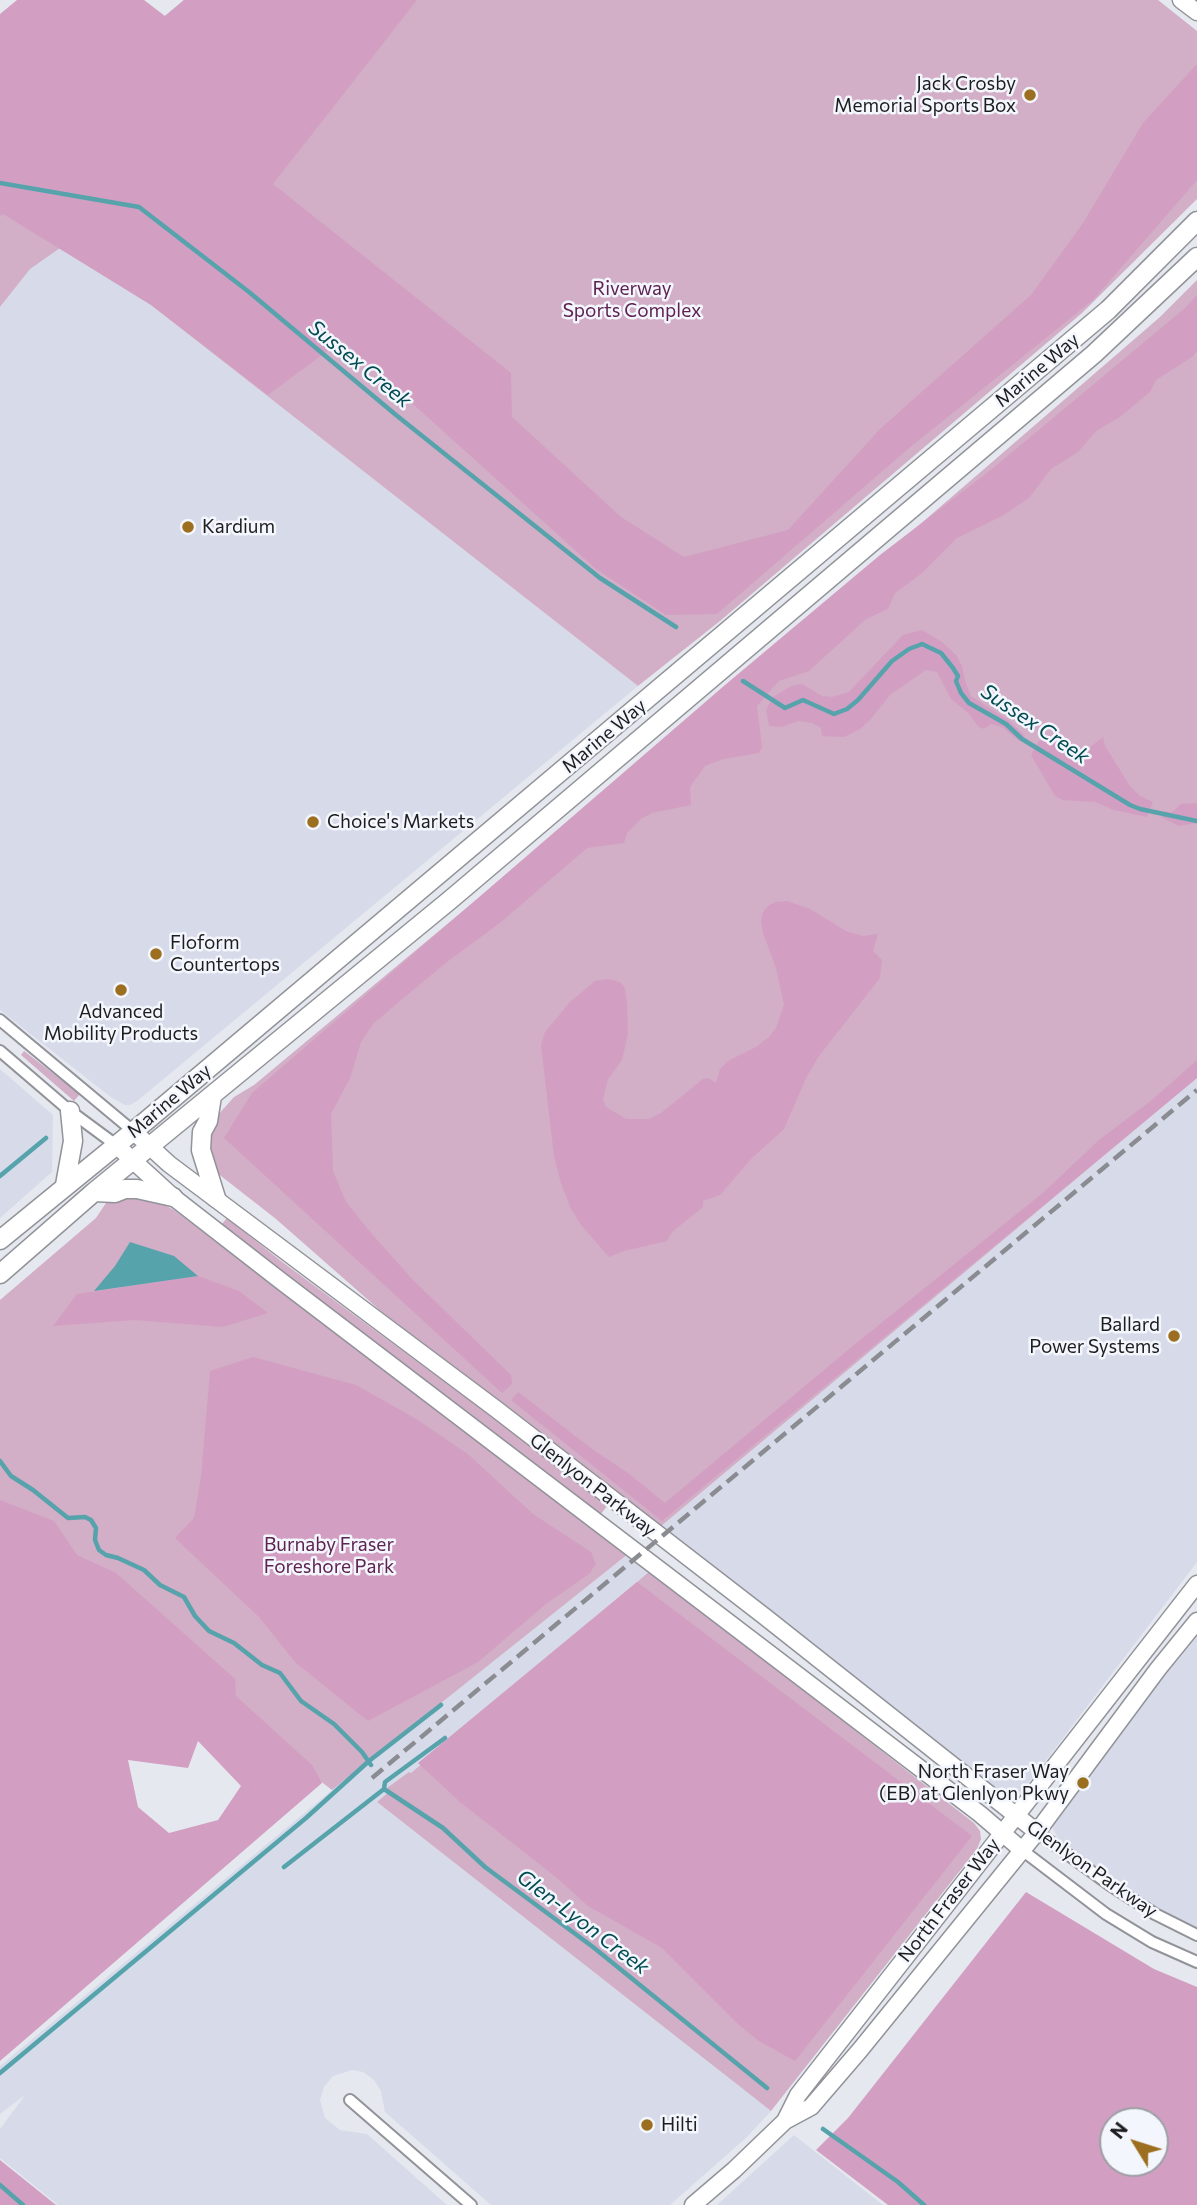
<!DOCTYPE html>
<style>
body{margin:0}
#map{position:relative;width:1197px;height:2205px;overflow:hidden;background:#e6e8ef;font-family:Commissioner,sans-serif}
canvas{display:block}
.north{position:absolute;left:1099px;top:2107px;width:70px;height:70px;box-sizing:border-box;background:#f3f6fc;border:2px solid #9d9fa4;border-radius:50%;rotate:308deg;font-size:19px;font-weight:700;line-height:28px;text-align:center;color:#1c1d1f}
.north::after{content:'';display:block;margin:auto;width:24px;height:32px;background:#9c6e1f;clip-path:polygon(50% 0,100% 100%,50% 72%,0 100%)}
</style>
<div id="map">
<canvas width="1197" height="2205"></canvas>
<div class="north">N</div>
</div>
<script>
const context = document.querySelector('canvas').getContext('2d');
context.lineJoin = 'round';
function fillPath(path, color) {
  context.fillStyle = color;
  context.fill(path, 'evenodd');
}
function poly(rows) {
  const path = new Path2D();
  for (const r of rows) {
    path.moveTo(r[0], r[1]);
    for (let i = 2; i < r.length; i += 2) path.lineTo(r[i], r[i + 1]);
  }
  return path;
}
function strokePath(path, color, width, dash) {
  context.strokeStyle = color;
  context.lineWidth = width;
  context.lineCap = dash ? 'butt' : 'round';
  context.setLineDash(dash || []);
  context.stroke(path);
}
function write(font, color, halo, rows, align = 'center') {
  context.font = font + ' Commissioner,sans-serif';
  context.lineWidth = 5;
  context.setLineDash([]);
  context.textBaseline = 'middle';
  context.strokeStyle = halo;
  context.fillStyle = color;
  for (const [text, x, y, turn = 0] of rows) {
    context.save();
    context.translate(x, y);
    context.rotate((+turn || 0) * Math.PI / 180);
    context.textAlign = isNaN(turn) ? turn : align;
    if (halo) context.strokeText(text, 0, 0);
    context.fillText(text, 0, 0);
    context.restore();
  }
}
fillPath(poly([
 [60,247,151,305,638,686,137,1101,130,1105,125,1105,112,1098,0,1010,0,307,30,268],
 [0,1069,53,1115,52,1172,0,1218],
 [1197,1078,1197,1562,1025,1788,1014,1796,1007,1795,998,1791,660,1527],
 [628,1554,650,1571,377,1802,771,2111,747,2137,670,2205,491,2205,385,2112,381,2091,374,2080,363,2072,352,2070,333,2076,324,2087,320,2100,325,2118,340,2130,367,2134,447,2205,58,2205,0,2158,0,2129,25,2095,0,2114,0,2066,332,1790],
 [1197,1632,1197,1929,1146,1902,1113,1880,1058,1838,1052,1827,1058,1813],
 [794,2135,883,2205,717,2205]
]), '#d7dbe9');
fillPath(poly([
 [184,0,1158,0,1197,31,1197,199,1082,313,720,621,638,686,151,305,60,248,30,269,0,307,0,46,67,98],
 [1197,280,1197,1078,660,1527,383,1313,276,1219,221,1176,215,1171,207,1141,217,1116,234,1097,254,1085,734,685,1160,317],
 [24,1051,80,1094,74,1101,21,1055],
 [128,1195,155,1200,174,1210,628,1554,332,1790,0,1533,0,1300,96,1218,106,1203],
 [227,1218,281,1261,503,1425,607,1506,601,1514,275,1269,220,1226],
 [650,1571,974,1823,980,1831,981,1839,977,1849,771,2111,377,1802,390,1791,387,1788,409,1772,411,1773]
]), '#d2aec7');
fillPath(poly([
 [17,0,144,0,165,16,184,0,417,0,273,184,511,373,512,417,621,517,684,557,788,530,880,429,1031,295,1083,223,1143,123,1197,64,1197,180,1093,300,908,449,717,614,666,615,596,569,342,340,268,395,151,305,3,214,0,216,0,14],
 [1197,295,1197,351,1192,357,1156,380,1150,392,1120,417,1096,431,1078,452,1051,469,1029,498,1002,516,957,538,922,573,895,593,888,609,866,619,809,671,779,681,757,706,762,747,759,753,723,759,705,766,690,787,691,805,652,813,641,819,627,833,624,843,587,848,501,922,447,962,406,996,374,1023,361,1042,350,1078,331,1114,333,1171,346,1202,372,1234,412,1279,511,1375,512,1384,502,1393,224,1138,252,1093,725,685,880,555,992,469,1185,308],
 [922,630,942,642,956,655,962,666,965,681,971,696,1011,722,1025,736,1019,741,1002,727,991,724,984,729,979,727,968,713,951,699,937,672,926,670,890,695,870,720,860,729,844,737,822,736,821,728,812,723,799,721,781,727,769,726,766,710,773,697,791,686,802,684,822,696,832,697,849,692,903,635],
 [1053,735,1066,750,1075,753,1084,752,1103,737,1105,746,1130,786,1140,796,1153,802,1147,817,1114,810,1095,802,1063,800,1055,796,1031,755,1038,742,1045,736],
 [1197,803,1197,823,1179,826,1161,817,1165,811,1171,813,1181,804],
 [787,901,810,909,846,931,863,936,878,934,873,951,882,960,880,978,819,1056,806,1078,784,1129,751,1159,720,1195,703,1201,703,1207,672,1232,667,1241,624,1251,609,1257,581,1225,571,1209,561,1183,554,1156,541,1045,545,1032,570,1002,595,981,608,979,620,982,625,988,627,1004,628,1034,622,1060,608,1079,603,1099,606,1107,626,1119,649,1119,661,1113,703,1079,708,1078,716,1083,720,1069,728,1061,756,1047,769,1037,776,1028,784,1005,776,968,763,933,761,921,763,912,768,906,775,902],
 [1197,1060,1197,1078,662,1521,511,1400,518,1392,592,1449,628,1473,665,1503,854,1345,1044,1192,1099,1140,1152,1100],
 [198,1276,239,1291,268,1313,223,1327,134,1320,53,1326,77,1294],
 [253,1357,356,1385,418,1420,469,1455,533,1514,591,1552,596,1564,589,1574,546,1604,478,1662,368,1721,295,1662,259,1617,175,1538,194,1518,201,1477,210,1371],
 [0,1500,54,1521,77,1555,116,1573,235,1679,236,1696,312,1765,322,1783,0,2061],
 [198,1741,241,1786,218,1820,169,1833,138,1807,128,1760,188,1768],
 [637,1582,972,1836,795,2061,759,2041,739,2025,662,1948,588,1906,557,1878,460,1802,418,1763],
 [1026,1892,1154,1969,1197,1987,1197,2205,888,2205,816,2150,848,2118],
 [1113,2121,1155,2121,1155,2163,1113,2163],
 [0,2160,56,2205,0,2205]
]), '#d29fc3');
fillPath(poly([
 [130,1242,174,1256,198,1276,94,1291,115,1266]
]), '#56a3ac');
strokePath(poly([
 [0,183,139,207,249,292,396,415,600,578,676,627],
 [743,681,785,708,803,700,834,714,847,709,858,700,892,661,909,649,922,644,941,653,953,668,958,676,956,681,961,693,969,703,1006,724,1022,739,1130,805,1140,809,1197,821],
 [0,1176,46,1138],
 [0,1461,11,1476,33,1490,68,1518,85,1517,91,1520,96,1528,95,1540,99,1550,106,1555,118,1558,144,1570,160,1585,184,1597,195,1616,209,1631,234,1643,262,1665,280,1673,301,1701,334,1724,362,1752,371,1765],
 [445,1738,385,1782,384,1789,443,1828,485,1867,593,1947,767,2088],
 [284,1867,384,1789],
 [0,2073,306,1818,369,1761,441,1705],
 [823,2129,898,2182,924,2205],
 [0,2185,23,2205]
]), '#56a3ac', 4.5);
const street = poly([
 [0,1020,133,1131],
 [0,1051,70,1111,116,1145],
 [1037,1832,1110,1885,1155,1914,1197,1935],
 [1022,1850,1106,1914,1152,1942,1197,1962],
 [350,2100,471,2205]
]);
const secondary = poly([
 [1181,0,1197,12],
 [133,1131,169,1164,496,1409,764,1616,1037,1832],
 [116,1145,173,1197,281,1281,980,1814,1022,1850],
 [785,2121,811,2107,860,2050,1037,1832,1158,1669,1197,1621],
 [693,2205,734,2170,785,2121,798,2095,1197,1584]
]);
const primary = poly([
 [212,1096,208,1121,202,1132,201,1150,216,1198],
 [65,1185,73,1141,70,1111],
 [94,1192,115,1193,125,1189,137,1189,173,1197],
 [0,1240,146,1121,1018,386,1108,310,1197,221],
 [0,1274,94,1192,450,900,1094,354,1197,257]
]);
strokePath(street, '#919399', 14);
strokePath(secondary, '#919399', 19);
strokePath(primary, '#919399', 21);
strokePath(street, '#fff', 10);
strokePath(secondary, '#fff', 16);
strokePath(primary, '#fff', 18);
strokePath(poly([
 [372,1778,1197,1090]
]), '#8a8c91', 4.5, [14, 7]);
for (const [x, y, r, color] of [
 [1030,95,7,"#9c6e1f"],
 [188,527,7,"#9c6e1f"],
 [313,822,7,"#9c6e1f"],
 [156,954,7,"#9c6e1f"],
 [121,990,7,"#9c6e1f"],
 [1174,1336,7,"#9c6e1f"],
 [1083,1783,7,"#9c6e1f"],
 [647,2125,7,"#9c6e1f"]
]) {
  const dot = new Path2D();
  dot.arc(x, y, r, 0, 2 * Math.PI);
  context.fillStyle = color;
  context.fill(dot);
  strokePath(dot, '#f3f6fc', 2.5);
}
write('19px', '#1c1d1f', '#f3f6fc', [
 ["Jack Crosby",1016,84,"right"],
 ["Memorial Sports Box",1016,106,"right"],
 ["Kardium",202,527],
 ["Choice's Markets",327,822],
 ["Floform",170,943],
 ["Countertops",170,965],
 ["Advanced",121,1012,"center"],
 ["Mobility Products",121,1034,"center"],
 ["Ballard",1160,1325,"right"],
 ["Power Systems",1160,1347,"right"],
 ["North Fraser Way",1069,1772,"right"],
 ["(EB) at Glenlyon Pkwy",1069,1794,"right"],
 ["Hilti",661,2125]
], 'left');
write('19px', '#5e2251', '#f3f6fc', [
 ["Riverway",632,289],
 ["Sports Complex",632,311],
 ["Burnaby Fraser",329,1545],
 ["Foreshore Park",329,1567]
]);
write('19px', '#1c1d1f', '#f3f6fc', [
 ["Marine Way",1037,370,-40],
 ["Marine Way",604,736,-40],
 ["Marine Way",169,1101,-40],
 ["Glenlyon Parkway",593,1485,38],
 ["Glenlyon Parkway",1092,1869,35],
 ["North Fraser Way",949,1900,-52]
]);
write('italic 21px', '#004a51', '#f3f6fc', [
 ["Sussex Creek",360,364,39],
 ["Sussex Creek",1035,724,34],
 ["Glen-Lyon Creek",583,1922,37]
]);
</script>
